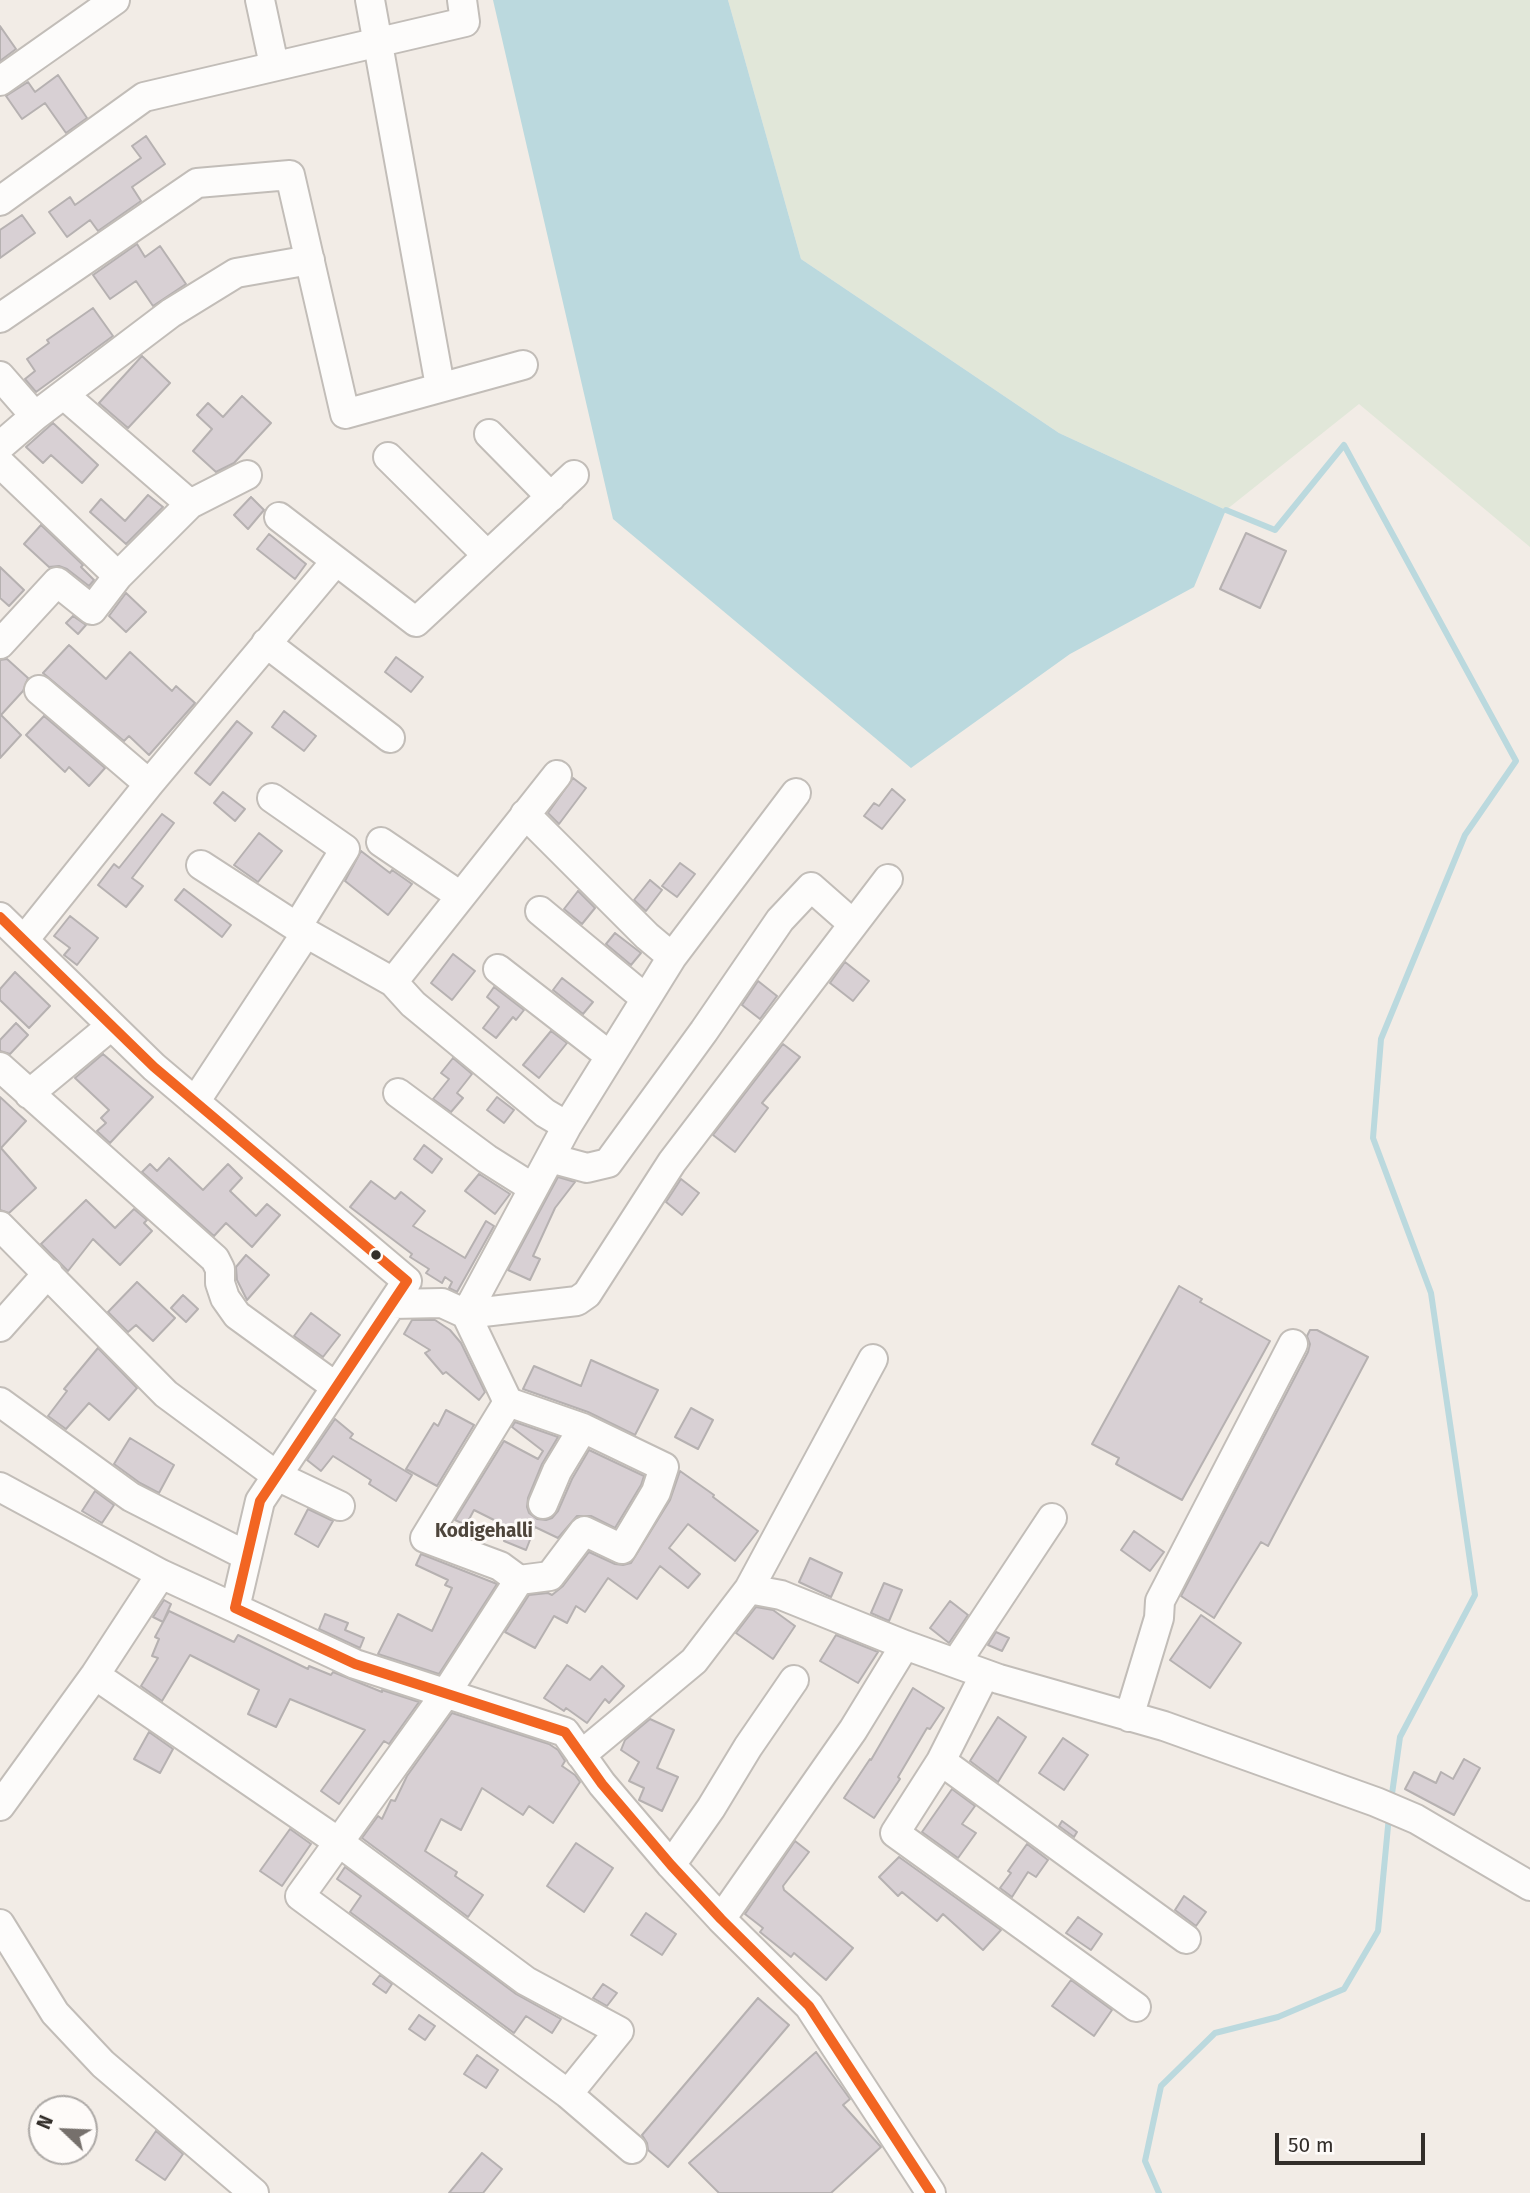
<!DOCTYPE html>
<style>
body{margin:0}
#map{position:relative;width:1530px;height:2193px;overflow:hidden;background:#f2ece6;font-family:"Fira Sans",sans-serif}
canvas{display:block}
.north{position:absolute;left:28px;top:2095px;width:70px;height:70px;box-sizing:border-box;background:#fefbf9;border:2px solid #ada9a6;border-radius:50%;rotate:293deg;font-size:19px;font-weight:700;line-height:28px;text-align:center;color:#332e2a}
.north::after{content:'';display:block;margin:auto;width:24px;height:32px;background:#76706c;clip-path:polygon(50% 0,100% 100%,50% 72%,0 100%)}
.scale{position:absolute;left:1275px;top:2133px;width:150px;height:32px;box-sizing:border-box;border:4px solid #332e2a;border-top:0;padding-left:9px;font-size:21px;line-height:24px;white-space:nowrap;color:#332e2a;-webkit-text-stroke:5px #fefbf9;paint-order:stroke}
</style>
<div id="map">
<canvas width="1530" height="2193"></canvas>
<div class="north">N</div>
<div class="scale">50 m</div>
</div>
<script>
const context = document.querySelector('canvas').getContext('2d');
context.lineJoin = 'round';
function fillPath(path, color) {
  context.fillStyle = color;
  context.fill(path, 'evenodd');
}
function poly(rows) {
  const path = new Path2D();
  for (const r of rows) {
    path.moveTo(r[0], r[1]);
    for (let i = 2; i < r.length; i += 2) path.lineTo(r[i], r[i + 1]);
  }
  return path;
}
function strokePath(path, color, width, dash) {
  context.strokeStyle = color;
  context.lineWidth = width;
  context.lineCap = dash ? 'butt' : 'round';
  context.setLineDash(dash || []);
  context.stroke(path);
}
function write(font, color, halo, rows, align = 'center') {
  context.font = font + ' "Fira Sans",sans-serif';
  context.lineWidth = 6;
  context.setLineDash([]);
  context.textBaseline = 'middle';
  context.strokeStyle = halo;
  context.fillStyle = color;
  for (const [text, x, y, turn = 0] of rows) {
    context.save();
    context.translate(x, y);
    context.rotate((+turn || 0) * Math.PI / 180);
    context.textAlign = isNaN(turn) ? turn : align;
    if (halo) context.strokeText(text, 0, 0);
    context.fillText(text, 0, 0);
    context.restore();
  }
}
fillPath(poly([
 [728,0,1530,0,1530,547,1359,404,1226,510,1059,433,801,259]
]), '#e1e7d9');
fillPath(poly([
 [493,0,728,0,801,259,1059,433,1226,510,1194,587,1070,654,911,768,613,519]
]), '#bbd9de');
strokePath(poly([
 [1226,510,1275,530,1344,445,1516,761,1465,835,1381,1039,1373,1138,1431,1293,1475,1595,1400,1737,1391,1801],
 [1159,2193,1145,2161,1161,2086,1215,2033,1278,2017,1344,1989,1378,1931,1389,1816]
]), '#bbd9de', 6);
const building = poly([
 [0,26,16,49,0,61,0,26],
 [58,75,87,118,66,133,45,103,22,119,6,96,28,82,35,92,58,75],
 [146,136,165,164,132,187,141,201,98,231,90,220,67,237,49,212,70,197,75,205,141,158,132,146,146,136],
 [22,215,35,233,0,258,0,230,22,215],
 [137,244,145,257,160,246,186,284,153,306,136,281,110,299,93,275,137,244],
 [93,308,113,336,36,392,25,379,35,371,27,359,49,343,47,340,93,308],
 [142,356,170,383,128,428,99,403,142,356],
 [242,396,271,423,234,463,216,472,193,451,212,429,197,415,208,403,223,417,242,396],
 [53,423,98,465,82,483,51,455,43,463,26,447,53,423],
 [148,495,163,507,126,544,90,512,101,499,125,521,148,495],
 [251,497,264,510,248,529,234,515,251,497],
 [41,525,83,565,81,567,94,580,89,586,67,569,59,566,49,567,24,544,41,525],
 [1246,533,1286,551,1260,608,1220,589,1246,533],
 [269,534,306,564,295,579,257,549,269,534],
 [0,567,24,590,9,606,0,598,0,567],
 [126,593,146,612,126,632,109,616,126,593],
 [73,616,86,625,78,634,66,623,73,616],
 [69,645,106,679,130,652,172,691,176,686,195,703,149,755,129,736,124,741,43,673,69,645],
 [396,657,423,677,411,692,385,672,396,657],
 [7,659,28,678,23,691,1,715,21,735,0,758,0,660,7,659],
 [284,711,316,736,304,751,272,727,284,711],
 [44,716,105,768,89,786,69,767,65,772,26,735,44,716],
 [237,721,252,733,210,785,195,773,237,721],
 [573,778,586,788,559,824,548,813,573,778],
 [892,789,905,800,882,829,864,816,874,803,879,806,892,789],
 [223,792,245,809,235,821,214,803,223,792],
 [162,814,174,823,132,878,143,886,126,907,98,885,114,864,119,868,162,814],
 [259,833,282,851,258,882,234,865,259,833],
 [361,851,390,873,392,870,412,884,388,915,345,881,361,851],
 [680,863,695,874,677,897,662,886,680,863],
 [650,880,662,890,646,911,634,900,650,880],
 [184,889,231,925,222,937,175,900,184,889],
 [578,891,595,908,582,924,564,909,578,891],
 [70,916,98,938,77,965,64,955,70,948,54,936,70,916],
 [615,933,641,953,631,965,606,944,615,933],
 [453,954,475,971,452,1000,431,983,453,954],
 [845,962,869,981,853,1001,830,983,845,962],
 [15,972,50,1006,29,1028,0,1000,0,989,15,972],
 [562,978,593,1002,583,1014,553,990,562,978],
 [758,981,777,996,760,1019,742,1005,758,981],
 [494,987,524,1010,516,1020,513,1017,496,1038,483,1028,499,1007,487,997,494,987],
 [16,1023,28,1035,10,1054,0,1051,0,1040,16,1023],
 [551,1031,567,1043,539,1078,523,1065,551,1031],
 [783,1044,800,1057,762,1103,768,1108,735,1152,713,1135,783,1044],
 [103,1054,153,1097,110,1143,97,1131,106,1123,101,1118,109,1110,75,1078,103,1054],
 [453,1058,472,1074,457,1093,463,1098,451,1112,433,1099,449,1079,441,1073,453,1058],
 [0,1097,26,1121,1,1148,36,1188,9,1213,0,1210,0,1097],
 [497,1097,514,1110,504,1123,487,1110,497,1097],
 [424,1145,442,1159,432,1173,414,1159,424,1145],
 [169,1158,203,1190,228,1164,242,1178,230,1191,256,1216,267,1204,280,1215,252,1247,226,1223,214,1236,142,1172,150,1164,157,1171,169,1158],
 [479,1174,510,1194,495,1214,465,1191,479,1174],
 [558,1177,575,1182,555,1208,533,1256,540,1259,530,1280,508,1270,558,1177],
 [681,1179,699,1193,682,1215,666,1202,681,1179],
 [371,1181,395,1199,401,1192,425,1211,413,1226,465,1258,486,1221,494,1226,457,1292,449,1288,452,1282,445,1277,442,1283,426,1273,429,1269,410,1257,412,1254,350,1207,371,1181],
 [86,1200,115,1228,134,1209,147,1220,144,1223,152,1231,120,1265,93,1239,68,1271,41,1244,86,1200],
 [246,1255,269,1275,247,1300,237,1280,236,1267,246,1255],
 [137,1282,175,1318,153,1341,136,1325,128,1332,108,1312,137,1282],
 [1179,1286,1202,1299,1200,1302,1270,1341,1182,1500,1116,1464,1119,1458,1092,1444,1179,1286],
 [183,1295,198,1309,186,1322,171,1308,183,1295],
 [311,1313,340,1335,323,1357,294,1336,311,1313],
 [412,1320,435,1320,450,1330,461,1343,485,1392,479,1400,446,1372,443,1374,425,1353,430,1350,404,1334,412,1320],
 [1310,1330,1317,1330,1368,1357,1268,1546,1261,1542,1214,1618,1181,1596,1308,1352,1310,1344,1307,1336,1310,1330],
 [98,1348,137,1388,109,1420,89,1403,66,1429,48,1416,67,1391,64,1389,98,1348],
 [591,1360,658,1390,635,1435,588,1412,523,1389,534,1366,581,1386,591,1360],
 [691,1408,713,1420,698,1449,675,1437,691,1408],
 [446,1410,474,1425,437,1486,406,1469,434,1423,438,1426,446,1410],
 [335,1419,353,1434,350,1438,412,1475,396,1501,369,1484,371,1480,333,1456,321,1471,307,1460,335,1419],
 [515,1422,558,1437,542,1464,528,1498,527,1507,529,1513,537,1519,546,1520,552,1518,558,1511,572,1479,589,1450,644,1476,641,1485,615,1528,591,1516,577,1516,558,1538,535,1527,526,1550,504,1541,510,1528,474,1510,466,1525,455,1520,504,1441,538,1459,543,1451,512,1427,515,1422],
 [130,1438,174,1465,159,1493,140,1483,114,1464,130,1438],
 [680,1471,714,1495,713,1497,758,1531,735,1561,688,1524,669,1548,700,1574,688,1588,660,1566,637,1599,608,1578,585,1612,576,1606,567,1623,554,1616,535,1648,505,1632,529,1595,548,1593,552,1595,563,1586,589,1552,615,1564,623,1565,631,1563,670,1500,680,1471],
 [95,1491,114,1505,102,1523,82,1511,95,1491],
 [308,1509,333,1521,318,1547,295,1534,308,1509],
 [1134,1531,1164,1552,1150,1571,1121,1550,1134,1531],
 [421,1554,497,1584,439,1674,378,1654,398,1614,432,1631,452,1588,445,1585,448,1580,416,1565,421,1554],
 [810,1558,842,1573,831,1597,799,1582,810,1558],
 [884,1583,902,1590,889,1621,871,1613,884,1583],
 [164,1600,171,1604,163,1622,153,1617,164,1600],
 [950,1601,968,1615,949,1643,930,1628,950,1601],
 [756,1607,773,1610,795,1626,773,1659,736,1633,756,1607],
 [169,1611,234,1642,238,1635,308,1669,309,1666,331,1675,333,1672,382,1692,382,1690,419,1702,389,1744,384,1741,339,1804,321,1791,365,1730,290,1699,276,1727,248,1714,259,1690,190,1655,162,1701,141,1686,158,1658,152,1656,159,1639,155,1637,169,1611],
 [325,1614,348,1623,345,1630,364,1638,360,1648,319,1629,325,1614],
 [1201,1615,1241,1643,1210,1688,1170,1660,1201,1615],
 [996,1632,1009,1638,1002,1651,988,1645,996,1632],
 [836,1635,878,1652,858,1683,820,1661,836,1635],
 [567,1665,590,1680,602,1666,624,1686,609,1703,605,1699,587,1723,566,1708,564,1711,544,1698,567,1665],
 [913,1688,944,1708,930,1729,927,1728,898,1777,900,1779,874,1818,844,1798,870,1759,871,1760,913,1688],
 [452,1713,549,1744,558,1750,565,1761,562,1766,575,1775,580,1782,553,1823,529,1806,523,1815,482,1788,461,1830,441,1819,425,1851,457,1872,455,1876,483,1895,468,1917,362,1838,378,1816,382,1819,391,1800,395,1801,407,1776,452,1713],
 [998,1717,1026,1737,998,1782,970,1761,998,1717],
 [650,1719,674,1730,657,1768,678,1777,662,1811,639,1800,644,1788,629,1781,639,1762,621,1750,625,1740,650,1719],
 [149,1732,173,1749,160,1773,134,1759,149,1732],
 [1063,1738,1088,1755,1064,1790,1039,1773,1063,1738],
 [1464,1759,1480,1768,1454,1815,1405,1789,1414,1772,1436,1783,1441,1772,1453,1779,1464,1759],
 [952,1789,975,1806,962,1824,976,1833,958,1858,922,1832,952,1789],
 [1062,1821,1077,1832,1074,1837,1059,1826,1062,1821],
 [290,1829,311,1844,282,1886,260,1871,290,1829],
 [795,1841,809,1852,783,1886,784,1890,853,1948,826,1980,794,1953,791,1957,760,1932,763,1928,745,1914,795,1841],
 [576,1843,613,1868,584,1912,547,1886,576,1843],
 [1027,1844,1048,1860,1036,1877,1028,1872,1012,1897,1000,1888,1011,1873,1008,1871,1027,1844],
 [899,1857,1001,1930,983,1950,943,1914,937,1921,902,1892,898,1896,879,1877,899,1857],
 [345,1867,516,1994,561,2019,552,2033,526,2016,514,2033,350,1912,361,1896,337,1879,345,1867],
 [1184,1896,1206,1912,1196,1926,1175,1910,1184,1896],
 [646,1913,676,1934,662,1955,631,1935,646,1913],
 [1078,1917,1102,1934,1091,1950,1066,1933,1078,1917],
 [380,1975,392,1984,386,1993,373,1984,380,1975],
 [1071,1980,1112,2010,1094,2036,1052,2006,1071,1980],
 [603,1984,617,1993,607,2006,593,1998,603,1984],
 [758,1998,789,2025,668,2167,648,2150,647,2143,642,2135,758,1998],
 [419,2015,435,2026,425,2040,409,2029,419,2015],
 [816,2052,850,2099,843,2105,881,2147,831,2193,719,2193,689,2163,816,2052],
 [477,2055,498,2070,486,2088,464,2074,477,2055],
 [156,2131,183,2154,165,2180,136,2160,156,2131],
 [482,2153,502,2169,483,2193,449,2193,482,2153]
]);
fillPath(building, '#d8d0d4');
strokePath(building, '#b6b1b1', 2);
const minor = poly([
 [260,0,274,65],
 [370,0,440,386],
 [0,81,115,0],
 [0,201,144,97,465,22,462,0],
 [0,318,197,183,290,175,345,414,523,365],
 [0,376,35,416,0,446],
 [35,416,171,313,236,273,310,260],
 [489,434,551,497],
 [388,457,487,555],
 [0,463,118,576],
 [190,504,247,475],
 [279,517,416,622,574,475],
 [266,643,390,738],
 [0,644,57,582,92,610,118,576,190,504,64,395],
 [39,690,149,784],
 [272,798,345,849,297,927],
 [525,814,647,936,672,957],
 [381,842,459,895],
 [540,911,646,999],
 [0,917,154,1067,407,1281,260,1501,235,1608,355,1664,565,1732,602,1784,671,1865,721,1919,809,2006,931,2193],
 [306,933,393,982,413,1004,545,1113,567,1126],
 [24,940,149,784,336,561],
 [498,969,610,1056],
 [393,982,557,775],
 [0,1067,215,1259,220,1269,220,1283,225,1298,237,1315,336,1387],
 [398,1093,487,1159,533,1188],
 [29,1094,111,1026],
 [195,1102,306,933,201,865],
 [550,1158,587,1168,608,1163,704,1031,780,920,811,887,853,924],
 [0,1226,166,1394,277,1476,340,1506],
 [392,1304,442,1303,466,1314,577,1301,587,1294,672,1162,888,879],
 [0,1327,48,1273],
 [0,1402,131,1497,247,1556],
 [508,1402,583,1428],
 [0,1487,161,1574,235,1608],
 [543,1504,557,1471,583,1428,664,1467,656,1492,622,1549,584,1531,550,1576,519,1580,500,1566,425,1538,508,1402,466,1314,567,1126,672,957,796,793],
 [519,1580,446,1693,300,1896,568,2094,632,2149],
 [749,1589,873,1359],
 [956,1663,1052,1518],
 [985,1674,941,1761,895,1833,1136,2007],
 [95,1675,340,1843,526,1981,619,2031,568,2094],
 [1129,1717,1159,1618,1160,1601,1293,1344],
 [581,1755,694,1661,749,1589,781,1595,905,1645,999,1679,1164,1726,1376,1802,1416,1819,1530,1886],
 [941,1761,1186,1939],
 [0,1806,95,1675,161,1574],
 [671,1865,711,1808,748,1747,794,1680],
 [721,1919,853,1730,905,1645],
 [0,1924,55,2013,103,2064,254,2193]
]);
strokePath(minor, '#c2bdb8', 32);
strokePath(minor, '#fdfcfb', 28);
strokePath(poly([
 [0,917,154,1067,407,1281,260,1501,235,1608,355,1664,565,1732,602,1784,671,1865,721,1919,809,2006,931,2193]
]), '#f26522', 10);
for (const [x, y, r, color] of [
 [376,1255,6,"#332e2a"]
]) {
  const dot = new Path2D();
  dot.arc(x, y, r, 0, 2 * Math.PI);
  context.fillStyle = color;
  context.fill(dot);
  strokePath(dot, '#fefbf9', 2.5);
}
write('bold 19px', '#4e453b', '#fefbf9', [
 ["Kodigehalli",484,1532]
]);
</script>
